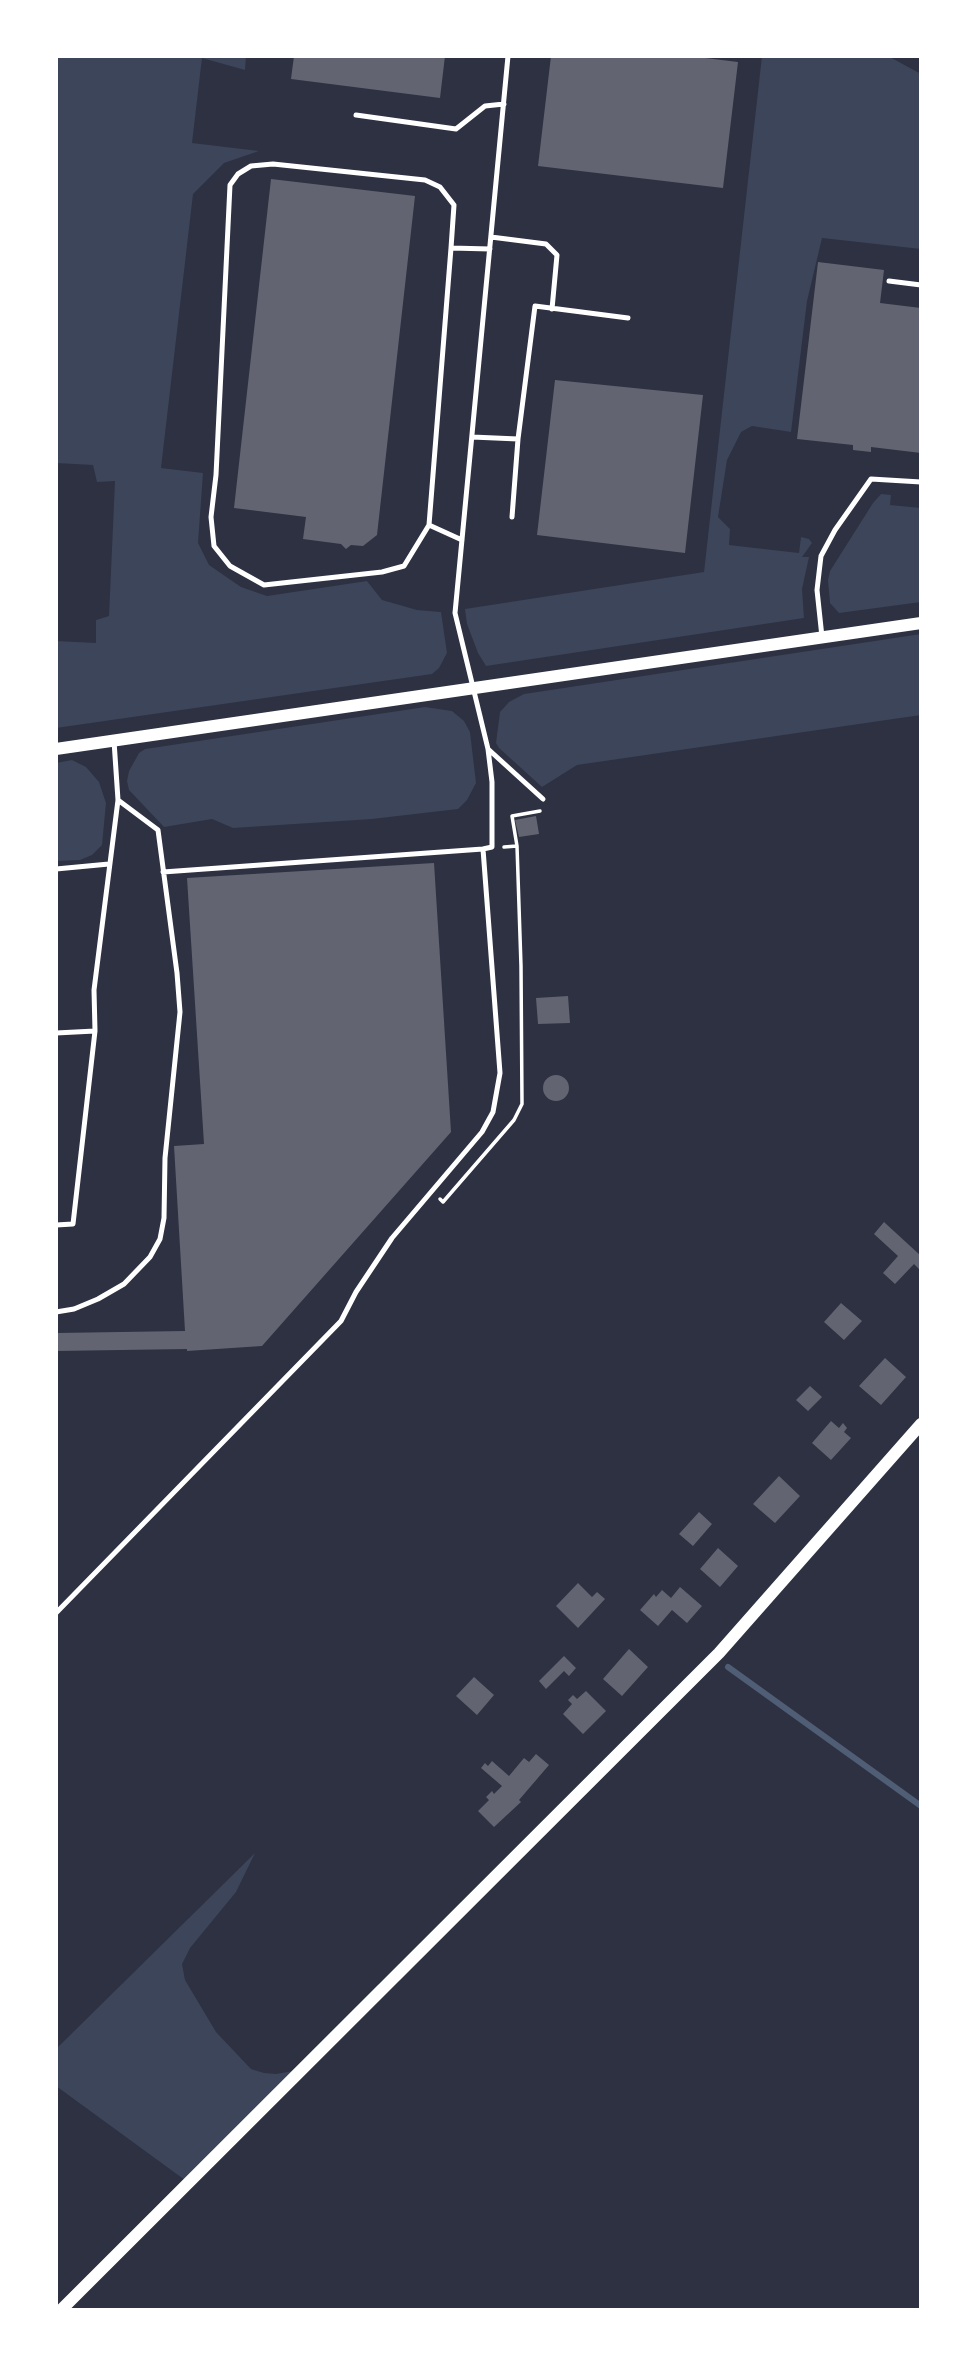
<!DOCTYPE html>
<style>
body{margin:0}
#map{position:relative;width:977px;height:2366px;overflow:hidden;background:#2d3142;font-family:"Open Sans",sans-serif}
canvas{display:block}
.frame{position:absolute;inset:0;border:58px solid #fff;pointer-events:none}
</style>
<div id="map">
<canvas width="977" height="2366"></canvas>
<div class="frame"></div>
</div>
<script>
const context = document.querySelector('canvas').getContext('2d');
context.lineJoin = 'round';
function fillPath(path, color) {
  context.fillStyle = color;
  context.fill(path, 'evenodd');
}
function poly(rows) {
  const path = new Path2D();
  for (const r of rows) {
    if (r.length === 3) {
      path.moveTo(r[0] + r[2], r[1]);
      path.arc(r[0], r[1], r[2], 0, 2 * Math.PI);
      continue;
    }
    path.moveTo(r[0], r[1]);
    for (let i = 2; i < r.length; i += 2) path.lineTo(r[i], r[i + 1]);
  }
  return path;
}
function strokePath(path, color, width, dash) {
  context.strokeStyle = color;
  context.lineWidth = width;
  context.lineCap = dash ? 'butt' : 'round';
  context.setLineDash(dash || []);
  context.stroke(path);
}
fillPath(poly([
 [56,56,246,56,245,70,202,58,192,143,259,151,224,163,193,194,161,468,203,473,198,543,209,565,241,587,267,596,367,581,382,600,417,610,441,612,447,653,439,668,432,674,56,728,56,641,96,643,96,620,109,616,115,481,97,482,93,465,56,463],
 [762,56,888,56,921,74,921,249,822,238,807,301,791,432,752,426,741,432,727,460,718,517,730,529,729,545,799,553,801,537,809,539,812,543,802,557,809,557,802,589,804,618,486,666,478,653,467,624,465,609,704,572],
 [881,494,891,495,890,505,921,508,921,602,839,613,830,603,828,580,830,571,873,503],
 [921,634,921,715,577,765,542,787,499,748,496,743,500,712,509,702,524,694],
 [425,707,452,711,464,721,470,732,476,783,467,800,458,809,372,819,233,828,212,819,164,827,129,790,127,781,129,771,139,753,145,749],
 [72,760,86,767,99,782,106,803,102,845,92,855,80,860,56,861,56,763],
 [255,1853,236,1892,190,1948,182,1964,185,1980,216,2032,251,2069,264,2073,276,2074,293,2071,189,2183,56,2086,56,2049]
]), '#3c4559');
strokePath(poly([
 [728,1667,921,1806]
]), '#4f5d75', 6);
fillPath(poly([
 [294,56,445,56,440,98,291,79],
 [551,56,689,56,738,62,723,188,538,166],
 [271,179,415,196,377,535,363,546,351,545,346,549,341,544,303,539,306,517,234,508],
 [818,262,884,270,880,303,921,308,921,453,871,447,871,452,853,450,853,445,797,439],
 [555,380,703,395,685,553,537,535],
 [536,816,539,834,519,837,515,820],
 [434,863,451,1132,262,1346,187,1351,187,1349,56,1351,56,1333,185,1331,174,1146,204,1144,187,878],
 [568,996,570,1023,538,1024,536,998],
 [556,1088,13],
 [884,1222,921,1256,921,1271,914,1264,895,1284,883,1273,898,1256,874,1234],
 [841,1303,862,1321,844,1340,824,1322],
 [885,1358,906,1377,881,1405,859,1386],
 [810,1386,822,1397,808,1411,796,1400],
 [831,1421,839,1428,843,1423,847,1428,844,1432,851,1438,831,1460,812,1443],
 [779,1476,800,1496,775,1523,753,1504],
 [699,1512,712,1524,693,1546,679,1534],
 [718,1548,738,1566,720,1587,700,1569],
 [578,1583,592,1597,597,1592,605,1599,578,1628,556,1606],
 [680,1587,702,1606,687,1623,672,1610,658,1626,640,1610,654,1594,656,1597,662,1590,671,1598],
 [629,1649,648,1667,622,1696,603,1679],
 [564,1656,576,1668,569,1676,564,1671,546,1689,539,1681],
 [474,1677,494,1695,477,1715,456,1696],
 [586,1691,606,1711,583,1734,563,1714,572,1704,568,1700,573,1695,577,1699],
 [536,1754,549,1765,519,1800,521,1802,494,1827,478,1811,489,1800,486,1797,492,1791,494,1794,502,1786,481,1768,485,1763,488,1766,492,1761,509,1776,524,1758,529,1762]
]), '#626471');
strokePath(poly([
 [517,846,512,816,540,811],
 [440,1199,443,1202,514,1120,522,1104,521,966,517,846,504,847]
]), '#fff', 3.5);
strokePath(poly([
 [356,115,456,129,485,106,504,104],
 [491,237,546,244,557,255,552,309],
 [451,248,454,205,440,187,425,180,273,164,251,166,238,174,230,185,216,475,211,517,214,546,230,566,264,585,382,572,404,566,429,525,451,248,490,249],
 [889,281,921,285],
 [472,437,518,439,512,517],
 [518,439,535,306,628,318],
 [429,525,462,540],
 [822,637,817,590,821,556,835,530,871,479,921,482],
 [488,749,543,799],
 [56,869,109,864],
 [163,872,483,849],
 [56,1033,95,1031],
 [56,1225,73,1224,95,1031,94,990,118,800,114,741],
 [56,1312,74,1309,98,1299,124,1284,150,1257,160,1239,164,1218,165,1158,180,1012,177,973,158,830,118,800],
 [56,1613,341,1321,356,1292,392,1238,482,1132,493,1112,500,1073,483,849,492,847,492,782,488,749,455,613,508,56]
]), '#fff', 5);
strokePath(poly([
 [56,749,921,623],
 [61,2310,719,1653,921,1424]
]), '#fff', 12);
</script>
